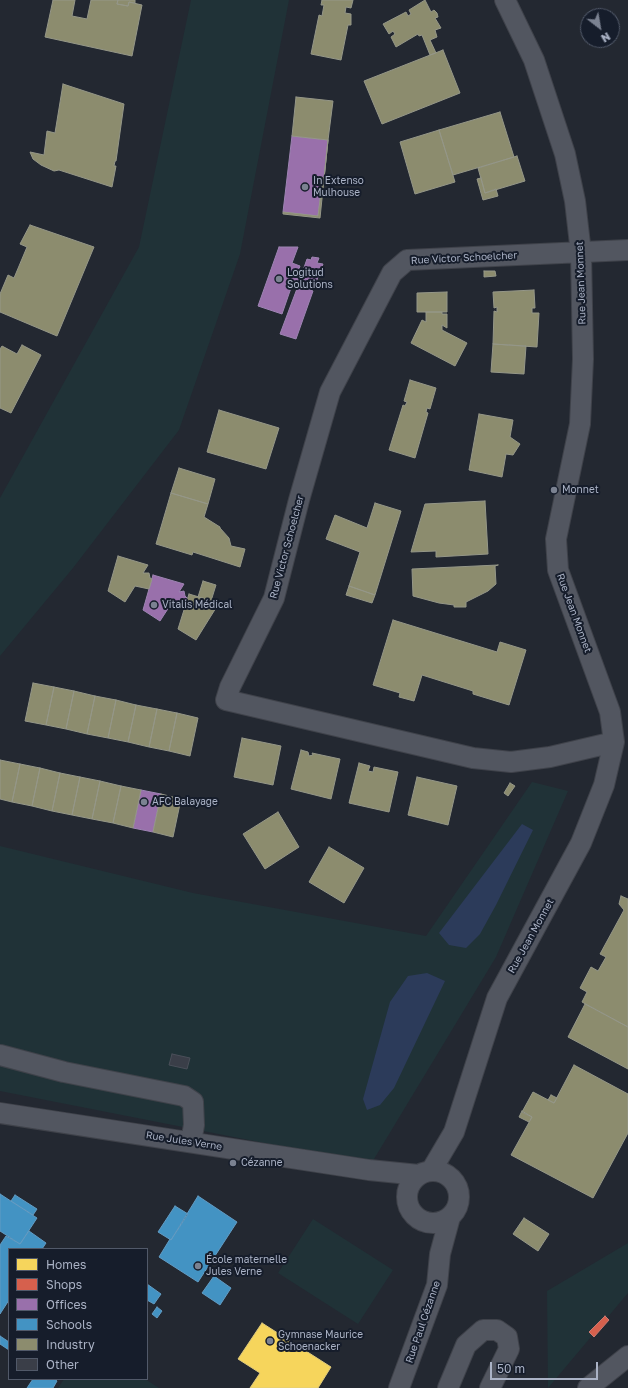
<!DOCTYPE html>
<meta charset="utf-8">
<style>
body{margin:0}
#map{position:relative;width:628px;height:1388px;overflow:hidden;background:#232831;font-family:"Golos Text",sans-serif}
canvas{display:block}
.legend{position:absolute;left:8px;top:1248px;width:140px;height:132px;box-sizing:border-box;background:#161d2b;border:1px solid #515969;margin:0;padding:5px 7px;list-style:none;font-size:12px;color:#aab2c5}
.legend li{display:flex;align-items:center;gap:8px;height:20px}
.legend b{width:20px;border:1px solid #515969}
.north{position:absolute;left:580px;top:8px;width:40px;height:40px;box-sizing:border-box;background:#161d2b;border:1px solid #515969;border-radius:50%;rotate:149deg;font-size:11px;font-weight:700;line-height:16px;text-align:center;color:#aab2c5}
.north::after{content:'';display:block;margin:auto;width:14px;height:18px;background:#7b8291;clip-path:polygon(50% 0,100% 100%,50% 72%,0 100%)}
.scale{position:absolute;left:490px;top:1362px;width:108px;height:18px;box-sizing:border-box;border:2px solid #aab2c5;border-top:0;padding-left:5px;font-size:12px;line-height:14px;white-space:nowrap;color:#aab2c5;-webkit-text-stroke:3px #161d2b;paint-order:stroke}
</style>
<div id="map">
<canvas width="628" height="1388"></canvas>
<ul class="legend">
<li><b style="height:11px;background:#f6d55c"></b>Homes</li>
<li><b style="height:11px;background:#d6604d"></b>Shops</li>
<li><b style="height:11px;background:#9970ab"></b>Offices</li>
<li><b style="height:11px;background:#4393c3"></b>Schools</li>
<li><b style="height:11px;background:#8c8c6e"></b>Industry</li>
<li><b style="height:11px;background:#3a3e48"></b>Other</li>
</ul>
<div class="north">N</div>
<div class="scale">50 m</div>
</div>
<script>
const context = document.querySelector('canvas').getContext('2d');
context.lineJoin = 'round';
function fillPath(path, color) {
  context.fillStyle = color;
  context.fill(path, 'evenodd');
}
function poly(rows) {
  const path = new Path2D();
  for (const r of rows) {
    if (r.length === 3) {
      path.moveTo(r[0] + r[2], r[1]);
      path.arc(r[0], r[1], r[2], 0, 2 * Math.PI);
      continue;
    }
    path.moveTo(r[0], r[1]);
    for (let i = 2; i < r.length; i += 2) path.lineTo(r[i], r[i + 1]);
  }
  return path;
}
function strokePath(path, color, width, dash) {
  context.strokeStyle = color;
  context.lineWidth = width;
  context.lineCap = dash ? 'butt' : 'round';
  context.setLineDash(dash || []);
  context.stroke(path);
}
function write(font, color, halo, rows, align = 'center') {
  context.font = font + ' "Golos Text",sans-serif';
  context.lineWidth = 4;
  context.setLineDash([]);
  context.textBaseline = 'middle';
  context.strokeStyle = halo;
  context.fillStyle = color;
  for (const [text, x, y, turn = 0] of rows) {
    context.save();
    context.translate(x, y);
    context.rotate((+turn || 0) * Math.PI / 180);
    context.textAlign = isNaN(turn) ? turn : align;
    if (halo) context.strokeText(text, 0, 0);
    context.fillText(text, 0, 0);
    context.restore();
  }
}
fillPath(poly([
 [191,0,289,0,240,254,179,430,73,568,0,656,0,498,139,247],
 [532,782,568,791,496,957,371,1164,0,1091,0,846,193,893,426,936],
 [313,1219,393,1270,358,1324,278,1273],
 [628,1243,628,1293,548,1388,547,1291],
 [64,1379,145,1379,159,1388,58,1388]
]), '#203237');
fillPath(poly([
 [522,824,533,830,496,905,480,934,466,948,449,945,439,933],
 [427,973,445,981,394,1088,380,1105,367,1110,363,1099,390,1002,408,976]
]), '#2c3b5a');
const homes = poly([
 [262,1323,331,1367,318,1388,250,1388,260,1373,238,1359,262,1323]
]);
fillPath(homes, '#f6d55c');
strokePath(homes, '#dfca7c', 1);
const shops = poly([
 [605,1316,609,1320,594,1337,589,1332,605,1316]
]);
fillPath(shops, '#d6604d');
strokePath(shops, '#c97971', 1);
const offices = poly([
 [292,136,328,140,324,178,319,177,318,184,322,184,318,216,283,212,292,136],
 [279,247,298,247,292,263,300,266,296,278,300,279,307,259,311,260,312,257,319,258,317,263,323,264,315,285,310,283,308,289,313,291,296,339,280,334,298,286,292,285,282,314,258,306,279,247],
 [153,575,184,584,179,592,184,591,185,596,187,598,184,608,171,604,160,621,143,610,153,575],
 [141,790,161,794,153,832,133,828,141,790]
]);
fillPath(offices, '#9970ab');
strokePath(offices, '#9e84b3', 1);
const schools = poly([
 [0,1194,37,1218,20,1244,0,1231,0,1194],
 [15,1195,37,1209,33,1215,11,1201,15,1195],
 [198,1196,237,1222,198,1282,159,1257,170,1239,171,1240,198,1196],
 [175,1206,188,1214,171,1240,158,1232,175,1206],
 [29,1231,46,1243,42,1249,9,1249,9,1300,0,1314,0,1245,6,1236,20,1244,29,1231],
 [214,1276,231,1288,220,1305,202,1293,214,1276],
 [147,1284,161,1294,154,1304,147,1300,147,1284],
 [157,1307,162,1311,157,1318,152,1314,157,1307],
 [0,1336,9,1342,9,1350,0,1344,0,1336],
 [33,1379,54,1379,57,1381,53,1388,27,1388,33,1379]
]);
fillPath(schools, '#4393c3');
strokePath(schools, '#629cc4', 1);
const industry = poly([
 [53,0,75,0,72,16,87,19,91,0,118,0,117,4,128,6,129,2,142,5,132,56,45,37,53,0],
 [118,0,135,0,135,3,129,2,128,6,117,4,118,0],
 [322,0,353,0,351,8,346,7,345,13,351,14,351,25,348,25,341,60,311,54,319,15,322,16,324,5,321,5,322,0],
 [425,0,431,12,434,10,437,13,438,17,435,18,441,28,435,30,437,37,430,40,436,53,430,55,422,35,419,36,418,34,396,47,391,37,395,34,393,31,389,34,383,24,406,12,408,16,411,14,409,10,425,0],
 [443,50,460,93,382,124,364,81,443,50],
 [63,84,124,104,116,161,115,161,114,166,116,166,112,187,59,170,54,171,41,165,33,159,30,152,44,155,47,131,55,133,63,84],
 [296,97,333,101,328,140,292,136,296,97],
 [500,112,514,157,453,175,439,130,500,112],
 [439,130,455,182,415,194,400,142,439,130],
 [328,140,320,218,283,214,283,212,318,216,322,184,318,184,319,177,324,178,328,140],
 [517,156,525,181,485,193,478,168,517,156],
 [481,178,485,193,496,189,498,196,483,200,477,179,481,178],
 [30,225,94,247,57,336,0,312,0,294,8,275,14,278,27,247,20,244,30,225],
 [484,271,495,271,496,276,484,277,484,271],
 [534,290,535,308,532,308,532,313,539,313,537,347,493,344,494,311,497,312,497,307,494,308,493,292,534,290],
 [447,292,447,312,417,312,417,293,447,292],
 [426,312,442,312,442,314,447,314,447,328,442,325,442,330,467,343,455,366,411,343,422,320,426,322,426,312],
 [493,344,526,346,524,374,491,372,493,344],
 [22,345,41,355,11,413,0,408,0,349,2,346,17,354,22,345],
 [410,380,436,388,430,409,427,408,426,412,428,413,415,458,389,450,403,405,405,406,407,402,404,401,410,380],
 [219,410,279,428,266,469,207,452,219,410],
 [479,414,513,420,510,437,520,444,513,455,506,454,502,477,469,470,479,414],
 [179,468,215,479,208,504,171,493,179,468],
 [171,493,208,504,204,517,220,527,220,528,229,538,231,546,245,549,240,567,193,552,192,555,156,544,171,493],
 [485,501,488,554,436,557,436,551,411,552,425,504,485,501],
 [375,503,401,511,375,595,349,586,360,552,326,539,335,515,367,528,375,503],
 [118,556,148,565,143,573,149,573,150,578,152,579,149,589,135,586,125,602,108,591,118,556],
 [498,565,495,566,496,584,488,591,466,602,466,607,454,607,454,605,439,603,413,596,412,569,498,565],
 [203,581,216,585,211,601,198,597,203,581],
 [349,586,375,595,372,603,346,595,349,586],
 [189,594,219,603,196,640,178,629,189,594],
 [393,620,497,652,500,642,526,650,509,705,473,694,473,691,422,675,414,701,399,697,400,693,373,685,393,620],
 [33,683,54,687,46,725,25,721,33,683],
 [54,687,74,691,66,729,46,725,54,687],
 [74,691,95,696,87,734,66,729,74,691],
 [95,696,116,700,108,738,87,734,95,696],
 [116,700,136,705,128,742,108,738,116,700],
 [136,705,157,709,149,747,128,742,136,705],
 [157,709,177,713,169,751,149,747,157,709],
 [177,713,198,718,190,756,169,751,177,713],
 [242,738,281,746,273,785,234,777,242,738],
 [301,750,308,752,309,756,313,755,312,753,340,759,331,799,291,789,301,750],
 [0,760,20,764,12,802,0,799,0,760],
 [359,763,370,766,368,771,373,772,374,767,398,772,389,812,349,803,359,763],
 [20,764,40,768,32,806,12,802,20,764],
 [40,768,60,773,52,811,32,806,40,768],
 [60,773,80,777,72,815,52,811,60,773],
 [80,777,100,781,92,819,72,815,80,777],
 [417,777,457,786,448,825,408,815,417,777],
 [100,781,121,786,113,823,92,819,100,781],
 [510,783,515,786,508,796,504,793,510,783],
 [121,786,141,790,133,828,113,823,121,786],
 [161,794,181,799,173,837,153,832,161,794],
 [278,812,299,847,265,869,243,834,278,812],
 [329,847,364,868,344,903,309,882,329,847],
 [621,896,628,899,628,1027,582,1002,587,992,580,988,591,967,598,971,606,957,600,954,624,910,619,904,621,896],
 [585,1004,628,1027,628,1069,568,1037,585,1004],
 [574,1065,628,1094,628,1133,593,1198,511,1155,532,1117,522,1112,533,1092,554,1103,574,1065],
 [551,1095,557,1098,554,1103,548,1100,551,1095],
 [522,1111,532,1117,529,1122,519,1117,522,1111],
 [524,1218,549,1234,538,1251,513,1234,524,1218]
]);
fillPath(industry, '#8c8c6e');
strokePath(industry, '#959788', 1);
const building = poly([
 [172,1054,190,1058,187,1069,169,1065,172,1054]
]);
fillPath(building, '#3a3e48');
strokePath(building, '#4a4f59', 1);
const minor = poly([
 [614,742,550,757,511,762,473,758,226,700,230,687,274,598,299,500,330,392,392,273,407,260,628,250],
 [0,1055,64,1072,184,1096,193,1102,194,1125,191,1142],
 [0,1113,369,1170,419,1175],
 [433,1197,26],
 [431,1171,454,1132,497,998,581,843,604,785,614,742,610,712,558,570,556,539,580,424,583,359,581,253,575,201,565,154,534,60,505,0],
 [399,1388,437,1285,440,1254,450,1217],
 [448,1388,466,1345,483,1330,497,1330,507,1337,509,1349,490,1388],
 [588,1388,628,1356]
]);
strokePath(minor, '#3f424a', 22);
strokePath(minor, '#525660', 20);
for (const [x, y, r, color] of [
 [305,187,4,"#7b8291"],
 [279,279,4,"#7b8291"],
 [554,490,4,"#7b8291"],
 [154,605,4,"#7b8291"],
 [144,802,4,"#7b8291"],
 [233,1163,4,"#7b8291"],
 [198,1266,4,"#7b8291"],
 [270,1341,4,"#7b8291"]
]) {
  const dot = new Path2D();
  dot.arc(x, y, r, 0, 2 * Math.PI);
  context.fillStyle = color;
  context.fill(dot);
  strokePath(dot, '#161d2b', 1.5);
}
write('10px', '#aab2c5', '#161d2b', [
 ["In Extenso",313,181],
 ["Mulhouse",313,193],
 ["Logitud",287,273],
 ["Solutions",287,285],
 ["Monnet",562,490],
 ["Vitalis Médical",162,605],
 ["AFC Balayage",152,802],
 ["Cézanne",241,1163],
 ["École maternelle",206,1260],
 ["Jules Verne",206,1272],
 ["Gymnase Maurice",278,1335],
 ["Schoenacker",278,1347]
], 'left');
write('10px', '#aab2c5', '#161d2b', [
 ["Rue Victor Schoelcher",464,258,-3],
 ["Rue Jean Monnet",581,283,-92],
 ["Rue Victor Schoelcher",287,547,-75],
 ["Rue Jean Monnet",574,613,70],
 ["Rue Jean Monnet",531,936,-61],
 ["Rue Jules Verne",184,1141,9],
 ["Rue Paul Cézanne",423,1322,-71]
]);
</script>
